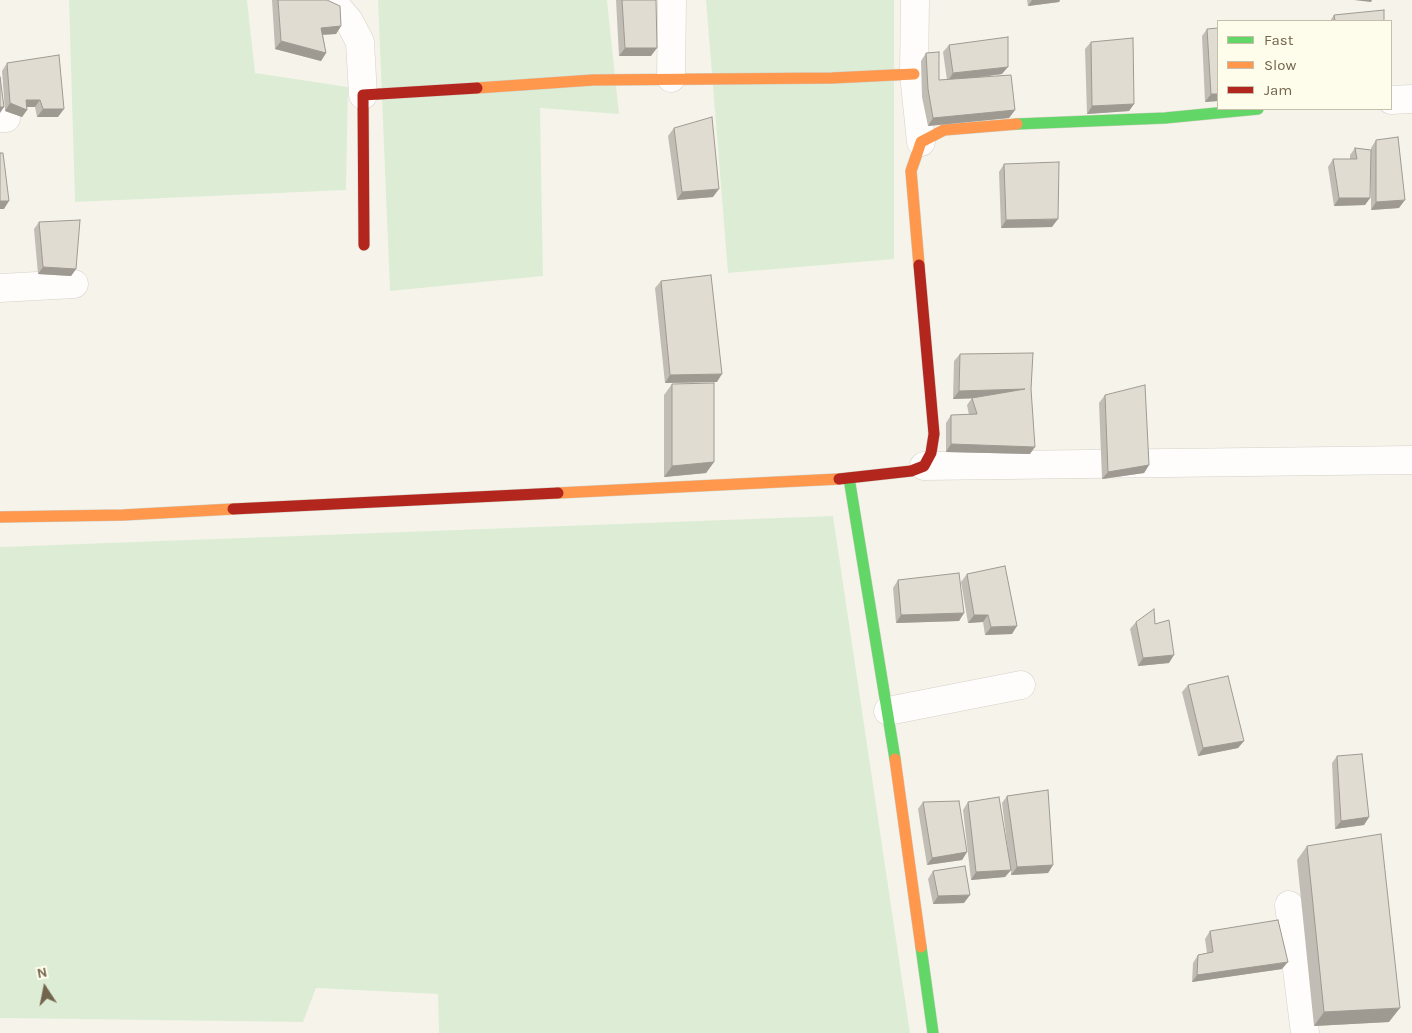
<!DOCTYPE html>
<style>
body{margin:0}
#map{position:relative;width:1412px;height:1033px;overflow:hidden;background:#f6f4ea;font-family:Karla,sans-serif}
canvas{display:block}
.legend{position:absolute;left:1217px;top:20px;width:175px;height:90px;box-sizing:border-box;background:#fefceb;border:1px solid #c6bfab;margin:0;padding:6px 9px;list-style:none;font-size:15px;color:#73644c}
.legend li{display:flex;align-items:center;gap:10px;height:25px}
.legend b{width:25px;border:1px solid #c6bfab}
.north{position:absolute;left:20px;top:963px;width:50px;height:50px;-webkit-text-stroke:4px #fefceb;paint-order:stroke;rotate:349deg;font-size:14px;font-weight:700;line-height:20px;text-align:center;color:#73644c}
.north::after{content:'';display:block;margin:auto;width:18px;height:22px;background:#73644c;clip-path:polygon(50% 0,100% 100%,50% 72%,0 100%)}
</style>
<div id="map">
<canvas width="1412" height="1033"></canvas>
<ul class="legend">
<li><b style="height:6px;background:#63d668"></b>Fast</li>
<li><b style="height:6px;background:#ff974d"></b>Slow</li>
<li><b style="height:6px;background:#b3261e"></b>Jam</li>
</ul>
<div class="north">N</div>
</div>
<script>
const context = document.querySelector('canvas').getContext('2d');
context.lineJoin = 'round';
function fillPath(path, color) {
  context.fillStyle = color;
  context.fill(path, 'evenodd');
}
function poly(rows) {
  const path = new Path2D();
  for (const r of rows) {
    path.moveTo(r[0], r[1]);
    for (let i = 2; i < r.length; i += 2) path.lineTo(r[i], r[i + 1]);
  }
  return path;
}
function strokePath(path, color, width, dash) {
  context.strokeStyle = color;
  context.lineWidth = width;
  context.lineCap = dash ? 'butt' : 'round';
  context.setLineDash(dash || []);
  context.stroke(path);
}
fillPath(poly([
 [69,0,247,0,255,73,348,87,346,190,75,202],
 [378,0,607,0,619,114,540,108,543,276,390,291],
 [706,0,894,0,894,259,728,273],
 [833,516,910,1033,439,1033,438,994,316,988,303,1022,0,1018,0,547]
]), '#ddedd5');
const street = poly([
 [323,0,337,7,349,21,360,42,363,95],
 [915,0,914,74,921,142],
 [671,78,672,0],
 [1391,100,1412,99],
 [0,118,6,118],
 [0,288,74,284],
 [924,466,1412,460],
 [888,711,1021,685],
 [1289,905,1305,1033]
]);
const fast = poly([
 [1017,124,1165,118,1258,109],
 [849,478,895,759],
 [921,947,933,1033]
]);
const slow = poly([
 [477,88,593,80,832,78,914,74],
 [919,265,911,171,921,142,944,130,1017,124],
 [558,493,839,479],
 [0,517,123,515,233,509],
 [895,759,921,947]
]);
const jam = poly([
 [364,245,363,95,477,88],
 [839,479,911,471,924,466,931,453,934,434,919,265],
 [233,509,558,493]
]);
strokePath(street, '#d4d0c7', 29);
strokePath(fast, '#d3d0c6', 12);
strokePath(slow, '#d3d0c6', 12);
strokePath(jam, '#d3d0c6', 12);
strokePath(street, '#fefdfc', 28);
strokePath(fast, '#63d668', 11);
strokePath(slow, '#ff974d', 11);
strokePath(jam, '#b3261e', 11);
fillPath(poly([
 [272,0,327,0,341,26,336,34,323,35,326,53,321,61,275,49],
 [616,0,656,0,651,56,619,56],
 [1027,0,1060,0,1059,2,1028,6],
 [1334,15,1384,21,1330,21],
 [1207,29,1218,101,1205,102,1202,36],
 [1091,42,1134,104,1129,111,1087,114,1085,49],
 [949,45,1002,74,974,78,1015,110,1009,118,928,126,922,97,921,61,926,53,939,80,947,80,943,52],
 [7,63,58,117,37,117,35,107,27,107,27,110,22,117,5,111,2,71],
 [674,128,713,197,677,200,668,136],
 [1376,140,1399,208,1371,210,1371,168,1370,198,1365,205,1334,206,1328,167,1333,159,1350,159,1350,155,1355,148,1371,150,1371,148],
 [1004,164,1052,227,1001,228,999,172],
 [39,222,76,269,71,276,38,274,34,229],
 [661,281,717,382,665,383,655,288],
 [960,354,1031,389,1030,454,946,452,946,423,951,415,969,415,967,405,972,398,953,399,954,361],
 [672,384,714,462,706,473,664,477,664,395],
 [1105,395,1149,465,1144,473,1102,479,1099,403],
 [967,574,1012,634,985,635,983,622,968,623,961,582],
 [898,580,964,613,959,621,896,623,893,588],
 [1136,622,1155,624,1169,663,1138,666,1130,629],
 [1188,685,1244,741,1238,748,1198,756,1182,692],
 [1337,756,1369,817,1364,825,1335,829,1332,763],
 [1007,796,1053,865,1048,873,1011,875,1011,870,1005,877,971,880,963,810,968,802,1010,867,1002,803],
 [923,802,967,852,962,860,927,865,918,809],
 [1307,846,1389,1022,1314,1026,1297,860],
 [933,871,964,903,933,904,928,879],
 [1210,931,1282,969,1192,982,1193,963,1198,955,1207,953,1205,939]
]), '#c2bdb4');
fillPath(poly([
 [1032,0,1060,0,1059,2,1028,6],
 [1354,0,1372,0,1371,2],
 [341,26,336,34,316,35,321,28],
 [281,41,326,53,321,61,275,49],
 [625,48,657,48,651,56,619,56],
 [1008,67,1002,74,948,81,953,73],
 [1211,94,1218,94,1218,101,1205,102],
 [26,100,40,100,35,107,21,107,27,110,22,117,5,111,10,103],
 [1134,104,1129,111,1087,114,1092,106],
 [0,107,4,107,0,113],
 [43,109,64,109,58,117,37,117],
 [1015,110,1009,118,928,126,933,118],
 [719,189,713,197,677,200,682,192],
 [1339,198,1370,198,1365,205,1334,206],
 [1405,200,1399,208,1371,210,1376,202],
 [0,201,9,201,4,209,0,209],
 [1058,219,1052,227,1001,228,1006,220],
 [43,267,76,269,71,276,38,274],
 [722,374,717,382,665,383,670,375],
 [1025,389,1020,397,953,399,959,391],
 [951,444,1035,447,1030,454,946,452],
 [714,462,706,473,664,477,672,466],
 [1149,465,1144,473,1102,479,1108,472],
 [964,613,959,621,896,623,901,615],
 [974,615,988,615,983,622,968,623],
 [1017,626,1012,634,985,635,991,627],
 [1174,655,1169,663,1138,666,1143,658],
 [1244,741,1238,748,1198,756,1203,748],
 [1369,817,1364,825,1335,829,1341,821],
 [967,852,962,860,927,865,932,858],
 [1053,865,1048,873,1011,875,1017,867],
 [1011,870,1005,877,971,880,976,872],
 [970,895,964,903,933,904,938,896],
 [1288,962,1282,969,1192,982,1197,975],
 [1400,1008,1389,1022,1314,1026,1324,1012]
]), '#9e9a92');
const building = poly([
 [278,0,327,0,340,6,341,26,321,28,326,53,281,41,278,0],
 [622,0,656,0,657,48,625,48,622,0],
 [1384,10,1384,21,1335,21,1334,15,1384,10],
 [1218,28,1218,94,1211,94,1207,29,1218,28],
 [1008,37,1008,67,953,73,949,45,1008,37],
 [1133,38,1134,104,1092,106,1091,42,1133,38],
 [939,52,939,80,1011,75,1015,110,933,118,928,89,926,53,939,52],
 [59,55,64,109,43,109,40,100,26,100,27,110,10,103,7,63,59,55],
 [0,77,4,107,0,107,0,77],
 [712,117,719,189,682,192,674,128,712,117],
 [1398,137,1405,200,1376,202,1376,140,1398,137],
 [1355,148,1371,150,1370,198,1339,198,1333,159,1357,159,1355,148],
 [0,153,3,153,9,201,0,201,0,153],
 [1059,162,1058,219,1006,220,1004,164,1059,162],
 [80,220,76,269,43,267,39,222,80,220],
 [711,275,722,374,670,375,661,281,711,275],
 [1033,353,1031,389,1035,447,951,444,951,415,977,414,972,398,1025,389,959,391,960,354,1033,353],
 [714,383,714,462,672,466,672,384,714,383],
 [1145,385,1149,465,1108,472,1105,395,1145,385],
 [1005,566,1017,626,991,627,988,615,974,615,967,574,1005,566],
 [959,573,964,613,901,615,898,580,959,573],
 [1154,609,1155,624,1169,620,1174,655,1143,658,1136,622,1154,609],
 [1228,676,1244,741,1203,748,1188,685,1228,676],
 [1362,754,1369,817,1341,821,1337,756,1362,754],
 [1048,790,1053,865,1017,867,1007,796,1048,790],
 [999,797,1011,870,976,872,968,802,999,797],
 [959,801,967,852,932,858,923,802,959,801],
 [1381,834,1400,1008,1324,1012,1307,846,1381,834],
 [965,866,970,895,938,896,933,871,965,866],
 [1278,920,1288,962,1197,975,1198,955,1213,952,1210,931,1278,920]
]);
fillPath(building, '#e1dcd1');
strokePath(building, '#9e9a92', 1);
</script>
